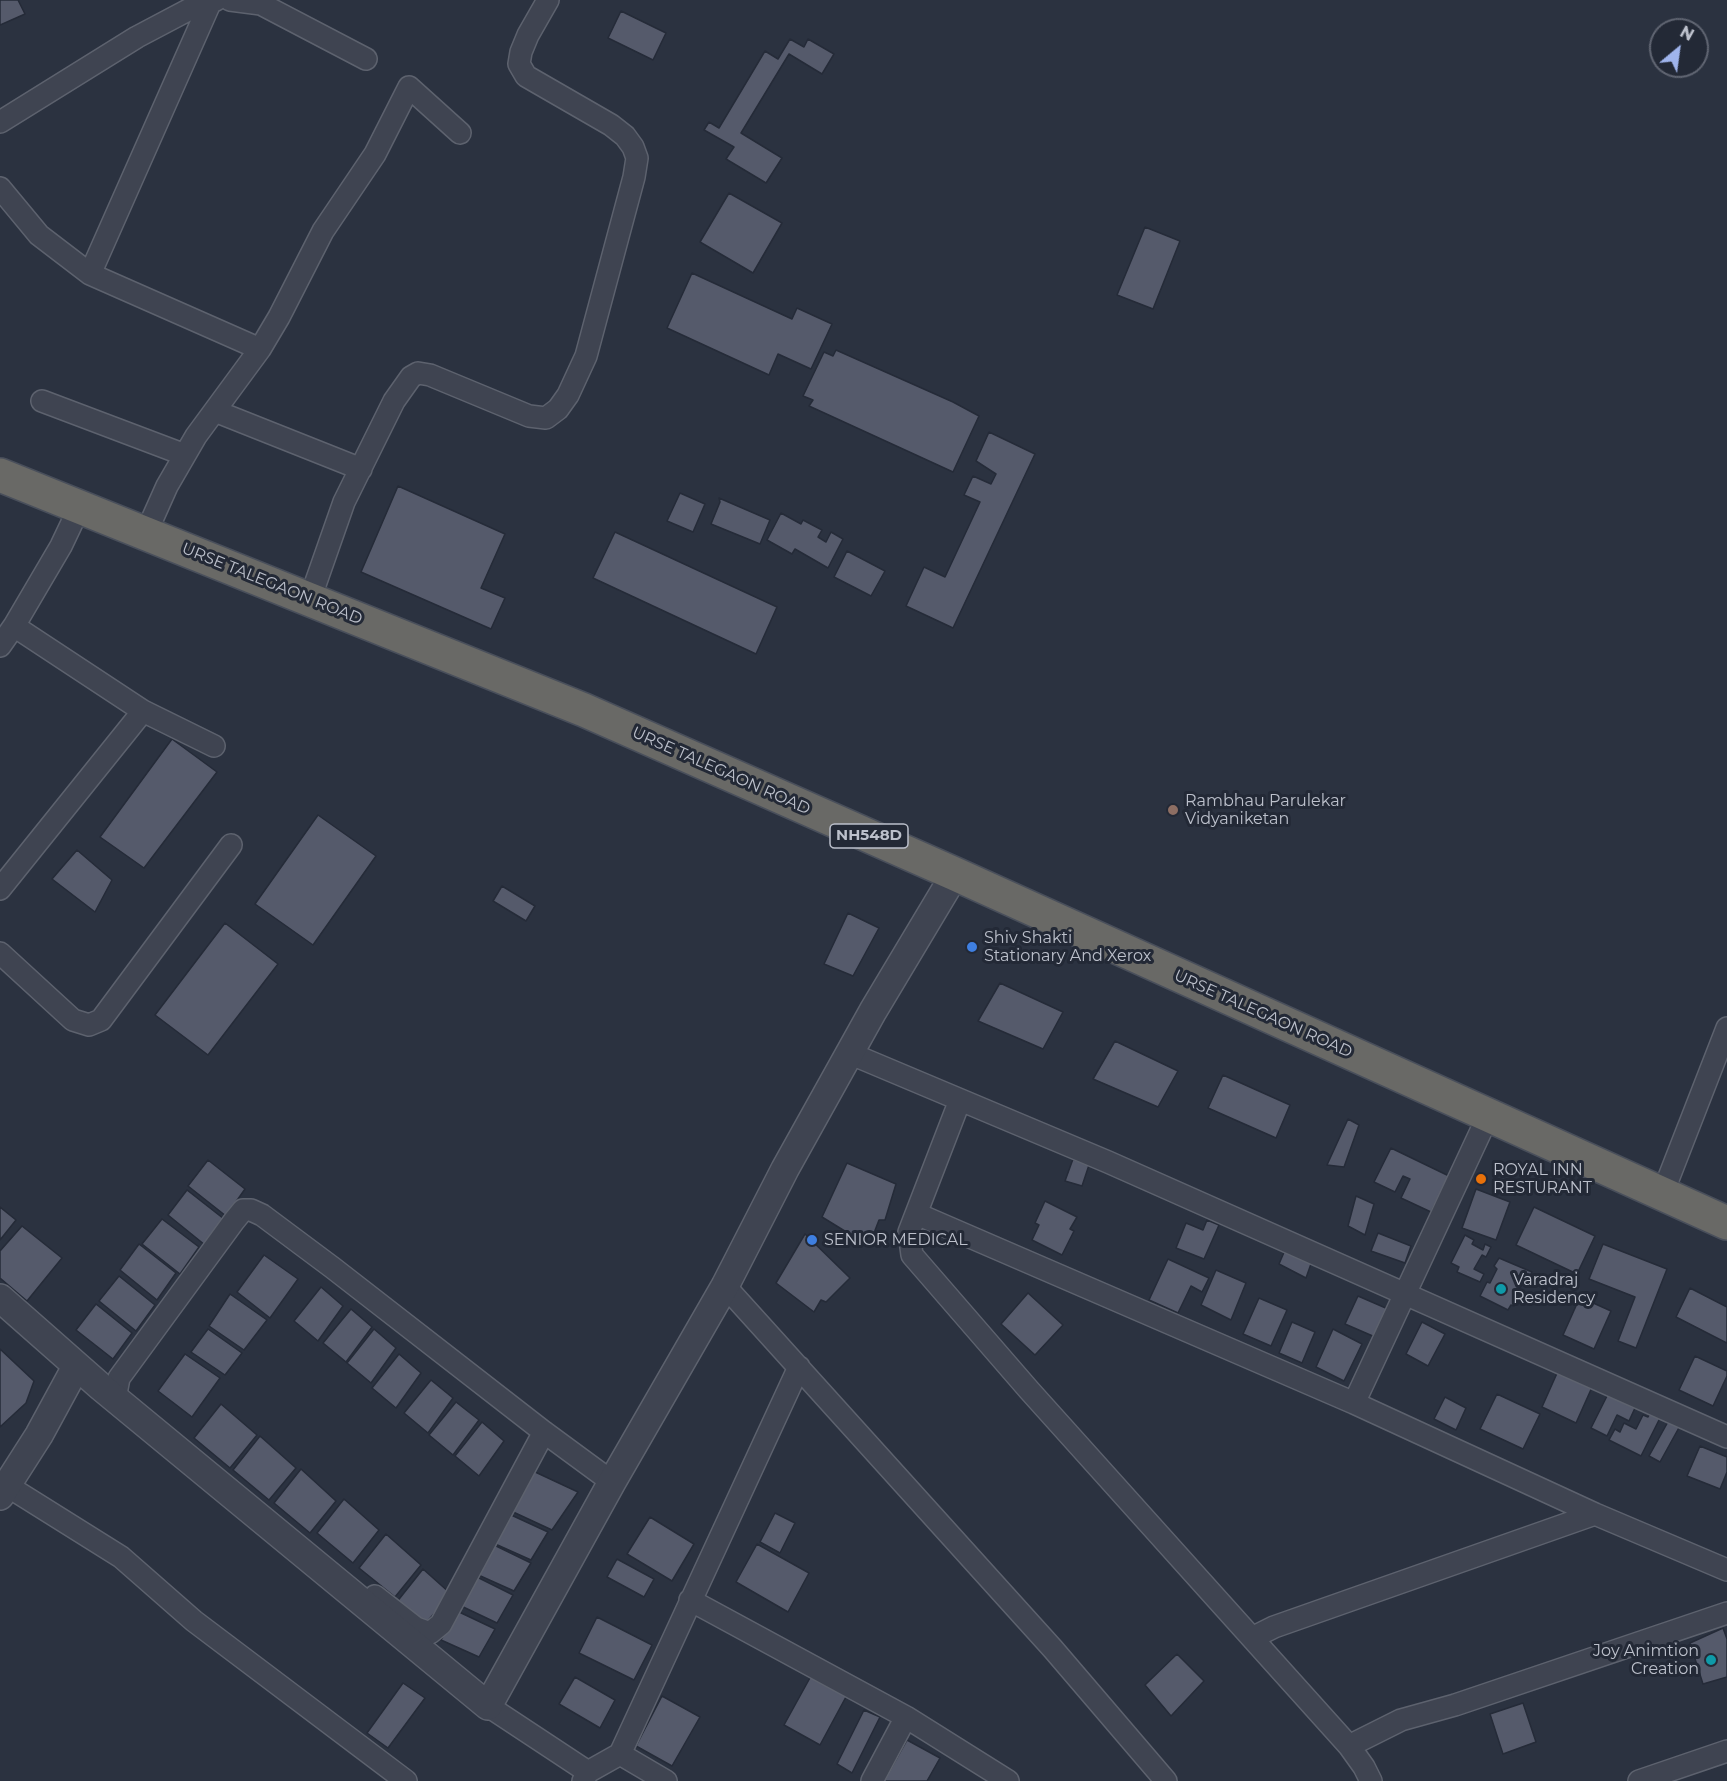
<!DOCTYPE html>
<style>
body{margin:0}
#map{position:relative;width:1727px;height:1781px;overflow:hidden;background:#2b3240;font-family:Montserrat,sans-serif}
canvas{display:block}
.north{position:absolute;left:1649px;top:18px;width:60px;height:60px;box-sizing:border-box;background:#232936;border:2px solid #606572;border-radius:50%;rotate:29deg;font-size:16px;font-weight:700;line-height:24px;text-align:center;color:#bcc0cb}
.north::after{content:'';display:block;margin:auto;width:21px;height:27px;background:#9fb4ec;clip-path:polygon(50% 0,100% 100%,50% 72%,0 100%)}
</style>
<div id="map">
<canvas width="1727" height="1781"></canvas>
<div class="north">N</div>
</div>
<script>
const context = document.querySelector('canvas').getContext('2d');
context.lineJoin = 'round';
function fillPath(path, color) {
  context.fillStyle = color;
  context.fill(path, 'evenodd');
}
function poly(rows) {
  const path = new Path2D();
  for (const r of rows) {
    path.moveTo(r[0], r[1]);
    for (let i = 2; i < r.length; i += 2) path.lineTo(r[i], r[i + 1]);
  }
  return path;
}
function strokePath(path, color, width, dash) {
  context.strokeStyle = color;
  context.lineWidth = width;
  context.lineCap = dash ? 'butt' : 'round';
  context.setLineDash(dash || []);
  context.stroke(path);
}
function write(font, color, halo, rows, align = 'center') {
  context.font = font + ' Montserrat,sans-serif';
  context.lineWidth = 6;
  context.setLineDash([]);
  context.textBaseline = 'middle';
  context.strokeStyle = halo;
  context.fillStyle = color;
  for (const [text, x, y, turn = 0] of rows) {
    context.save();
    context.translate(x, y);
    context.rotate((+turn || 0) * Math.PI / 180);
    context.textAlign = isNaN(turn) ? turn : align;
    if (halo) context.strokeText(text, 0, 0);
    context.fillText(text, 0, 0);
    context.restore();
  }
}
const building = poly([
 [0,0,18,0,25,14,0,25,0,0],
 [621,11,666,33,653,60,608,38,621,11],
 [790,39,804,47,808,39,834,54,822,74,789,54,741,133,782,158,766,183,726,159,734,147,704,130,709,122,719,128,765,51,778,59,790,39],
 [729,193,782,223,753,273,700,242,729,193],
 [1145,227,1180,241,1153,309,1117,295,1145,227],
 [692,273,792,319,797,308,832,324,811,369,778,354,769,375,667,328,692,273],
 [836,350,953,402,979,416,953,472,809,406,813,400,803,396,824,352,833,356,836,350],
 [989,432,1035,454,953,628,906,606,924,567,945,577,980,502,964,495,973,476,991,484,996,474,976,461,989,432],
 [398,486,505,534,481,588,505,598,491,629,361,572,398,486],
 [680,493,705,504,693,532,667,521,680,493],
 [719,498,770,520,760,544,711,524,720,502,719,498],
 [781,513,801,524,803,520,822,530,818,537,826,542,831,532,843,539,828,568,795,549,792,554,767,540,781,513],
 [615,532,777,607,756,654,593,578,615,532],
 [847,551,885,571,871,596,834,577,847,551],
 [172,739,217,772,144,868,100,837,172,739],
 [318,815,376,856,313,945,255,904,318,815],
 [77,850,112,880,95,912,52,879,77,850],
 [502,886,535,906,526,921,493,901,502,886],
 [848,913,879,928,853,976,824,964,848,913],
 [225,923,278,964,208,1055,155,1015,225,923],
 [1000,983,1063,1012,1043,1049,978,1021,1000,983],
 [1115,1041,1178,1071,1158,1107,1093,1079,1115,1041],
 [1223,1075,1290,1105,1276,1138,1208,1108,1223,1075],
 [1348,1119,1359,1125,1344,1167,1327,1165,1348,1119],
 [1391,1148,1449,1176,1431,1212,1401,1198,1410,1179,1403,1176,1395,1192,1374,1182,1391,1148],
 [1073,1159,1089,1165,1082,1186,1065,1181,1073,1159],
 [208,1160,245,1189,226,1216,188,1186,208,1160],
 [847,1163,896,1184,885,1220,879,1220,874,1233,861,1241,822,1217,847,1163],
 [1476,1189,1510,1202,1496,1240,1462,1228,1476,1189],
 [187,1190,224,1219,205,1245,168,1215,187,1190],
 [1356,1196,1374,1204,1365,1235,1348,1226,1356,1196],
 [1045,1201,1077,1217,1070,1229,1074,1231,1062,1255,1032,1240,1039,1225,1035,1223,1045,1201],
 [0,1207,16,1220,0,1240,0,1207],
 [1534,1207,1595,1236,1577,1274,1516,1245,1534,1207],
 [162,1219,199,1247,180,1274,142,1244,162,1219],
 [1207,1220,1219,1225,1204,1259,1176,1248,1186,1223,1203,1230,1207,1220],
 [22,1226,62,1258,27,1301,0,1278,0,1251,22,1226],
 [1378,1233,1411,1246,1405,1263,1371,1251,1378,1233],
 [805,1234,850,1278,826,1302,821,1300,814,1312,776,1283,805,1234],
 [1465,1235,1474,1240,1472,1244,1483,1250,1485,1244,1491,1247,1486,1257,1482,1255,1474,1269,1484,1274,1480,1282,1457,1272,1459,1267,1451,1263,1465,1235],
 [139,1244,176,1273,157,1300,120,1270,139,1244],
 [1603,1244,1667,1269,1636,1348,1618,1341,1635,1297,1589,1279,1603,1244],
 [1285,1250,1312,1261,1306,1278,1279,1264,1285,1250],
 [264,1255,298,1279,270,1318,237,1292,264,1255],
 [1499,1258,1532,1272,1527,1281,1524,1279,1514,1299,1517,1301,1514,1306,1511,1305,1508,1310,1480,1296,1487,1282,1490,1283,1497,1269,1494,1266,1499,1258],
 [1168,1259,1209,1278,1202,1292,1191,1286,1178,1313,1149,1300,1168,1259],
 [1216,1270,1246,1283,1231,1320,1201,1305,1216,1270],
 [119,1276,155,1305,136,1331,99,1301,119,1276],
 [321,1287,343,1306,318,1341,294,1321,321,1287],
 [1690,1288,1727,1307,1727,1343,1676,1317,1690,1288],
 [1028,1293,1063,1325,1035,1355,1001,1324,1028,1293],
 [230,1294,267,1320,244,1350,209,1326,230,1294],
 [1358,1296,1388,1309,1375,1337,1345,1324,1358,1296],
 [1580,1297,1611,1311,1594,1349,1563,1335,1580,1297],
 [1259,1298,1287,1310,1271,1346,1243,1334,1259,1298],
 [96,1304,132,1333,113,1359,76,1330,96,1304],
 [351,1309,372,1327,346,1362,323,1343,351,1309],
 [1292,1322,1315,1332,1302,1363,1279,1353,1292,1322],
 [1422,1322,1445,1334,1428,1366,1406,1354,1422,1322],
 [208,1329,242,1353,225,1375,191,1352,208,1329],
 [374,1329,396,1348,371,1383,347,1363,374,1329],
 [1333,1329,1362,1344,1344,1381,1316,1367,1333,1329],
 [0,1349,34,1381,26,1403,0,1427,0,1349],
 [185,1354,220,1378,192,1417,158,1391,185,1354],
 [399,1354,421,1373,396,1408,372,1388,399,1354],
 [1695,1356,1727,1371,1727,1376,1713,1406,1679,1390,1695,1356],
 [1558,1371,1593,1385,1576,1423,1542,1407,1558,1371],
 [431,1380,453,1398,428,1433,404,1413,431,1380],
 [1497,1394,1540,1414,1523,1449,1480,1429,1497,1394],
 [1608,1394,1635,1408,1629,1421,1617,1415,1607,1436,1591,1428,1608,1394],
 [1445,1397,1466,1408,1456,1430,1434,1419,1445,1397],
 [456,1402,479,1420,453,1455,429,1435,456,1402],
 [221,1404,257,1435,230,1468,194,1438,221,1404],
 [1653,1407,1663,1412,1641,1456,1609,1440,1615,1429,1620,1432,1624,1423,1636,1429,1643,1415,1648,1417,1653,1407],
 [1669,1420,1681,1424,1660,1462,1649,1456,1669,1420],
 [482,1422,504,1441,479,1476,455,1456,482,1422],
 [260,1436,296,1468,269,1500,233,1470,260,1436],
 [1700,1446,1727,1457,1727,1472,1720,1489,1687,1476,1700,1446],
 [301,1469,336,1501,310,1533,274,1503,301,1469],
 [533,1471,578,1492,552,1530,511,1511,533,1471],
 [344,1499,379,1530,353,1563,317,1533,344,1499],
 [775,1513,795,1523,780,1553,760,1542,775,1513],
 [509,1514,548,1532,531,1560,493,1543,509,1514],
 [650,1517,694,1544,672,1581,627,1554,650,1517],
 [386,1534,421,1565,395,1597,359,1568,386,1534],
 [492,1544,531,1563,514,1591,476,1574,492,1544],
 [757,1544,809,1573,788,1612,736,1582,757,1544],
 [617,1559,654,1579,644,1597,607,1577,617,1559],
 [423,1569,451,1594,426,1623,396,1603,423,1569],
 [475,1576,513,1595,497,1623,459,1605,475,1576],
 [457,1611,495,1629,479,1657,441,1640,457,1611],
 [597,1617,652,1645,634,1680,579,1653,597,1617],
 [1723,1628,1727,1639,1727,1677,1703,1684,1690,1643,1723,1628],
 [1177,1654,1204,1681,1171,1716,1145,1685,1177,1654],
 [811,1676,847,1695,820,1745,784,1725,811,1676],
 [575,1677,615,1700,600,1728,559,1704,575,1677],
 [403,1683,425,1698,388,1748,367,1733,403,1683],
 [662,1696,700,1717,672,1766,636,1746,662,1696],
 [1523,1703,1536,1742,1503,1754,1490,1714,1523,1703],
 [864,1710,880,1717,852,1773,837,1764,864,1710],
 [907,1740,940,1758,927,1781,884,1781,907,1740]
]);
fillPath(building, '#555a6b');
strokePath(building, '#252b38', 1.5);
const minor = poly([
 [230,0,261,4,366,59],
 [0,122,137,37,192,8,216,0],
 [0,188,39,235,90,274,260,349],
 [90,274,211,1],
 [42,401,185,455],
 [215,411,361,469],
 [146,533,167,486,196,436,260,349,279,317,323,231,375,154,409,87,460,133],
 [310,599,344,502,394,401,411,377,418,373,430,375,529,416,546,418,558,409,568,395,586,356,634,177,637,158,633,147,625,136,611,125,526,76,519,64,521,52,528,35,548,0],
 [14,626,143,711,214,746],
 [0,646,14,626,61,546,80,506],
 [0,889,143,711],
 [0,953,73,1020,89,1025,101,1020,231,845],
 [849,1053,1108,1162,1727,1437],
 [960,1100,909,1232,912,1255,1029,1390,1349,1746,1364,1767,1371,1781],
 [1662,1195,1727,1028],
 [917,1214,1354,1403,1595,1514,1727,1570],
 [725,1286,1053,1649,1166,1781],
 [115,1399,119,1378,234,1221,243,1210,251,1210,262,1215,333,1268,544,1432,612,1482],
 [1354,1403,1488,1116],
 [6,1485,121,1557,194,1621,406,1781],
 [375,1596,416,1628,430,1633,441,1624,544,1432],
 [690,1600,906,1717,1008,1781],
 [1252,1638,1274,1627,1595,1514],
 [488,1706,588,1772],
 [1349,1746,1401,1720,1455,1705,1727,1613],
 [620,1754,666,1781],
 [583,1781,588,1772,620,1754,799,1367],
 [872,1781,906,1717],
 [1639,1781,1727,1751]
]);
const tertiary = poly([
 [0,1298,101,1387,488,1706,612,1482,725,1286,785,1169,873,1011,955,874],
 [0,1496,39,1435,76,1367]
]);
const trunk = poly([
 [0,475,584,710,955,874,1727,1223]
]);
strokePath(minor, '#5d626e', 24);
strokePath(tertiary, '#5d626e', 30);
strokePath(trunk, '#494f5b', 36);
strokePath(minor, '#3f4451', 21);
strokePath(tertiary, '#3f4451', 27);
strokePath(trunk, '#696966', 33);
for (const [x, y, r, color] of [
 [1173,810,6,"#8d6e63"],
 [972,947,6,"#3f7fe0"],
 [1481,1179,6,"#e8710a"],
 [812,1240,6,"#3f7fe0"],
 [1501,1289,6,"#0f9aa8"],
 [1711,1660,6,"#0f9aa8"]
]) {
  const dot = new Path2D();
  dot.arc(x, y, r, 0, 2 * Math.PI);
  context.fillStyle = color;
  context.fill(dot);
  strokePath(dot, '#232936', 2);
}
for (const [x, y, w] of [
 [869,836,78]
]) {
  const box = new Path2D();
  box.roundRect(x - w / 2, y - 12, w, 24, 4.5);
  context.fillStyle = '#232936';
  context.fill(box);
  strokePath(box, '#bcc0cb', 1.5);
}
write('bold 15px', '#bcc0cb', null, [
 ["NH548D",869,836]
]);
write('16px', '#bcc0cb', '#232936', [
 ["URSE TALEGAON ROAD",272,584,22],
 ["URSE TALEGAON ROAD",721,771,24],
 ["URSE TALEGAON ROAD",1263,1014,24]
]);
write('16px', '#bcc0cb', '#232936', [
 ["Rambhau Parulekar",1185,801],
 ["Vidyaniketan",1185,819],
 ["Shiv Shakti",984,938],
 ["Stationary And Xerox",984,956],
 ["ROYAL INN",1493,1170],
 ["RESTURANT",1493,1188],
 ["SENIOR MEDICAL",824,1240],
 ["Varadraj",1513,1280],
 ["Residency",1513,1298],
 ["Joy Animtion",1699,1651,"right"],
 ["Creation",1699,1669,"right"]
], 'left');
</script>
